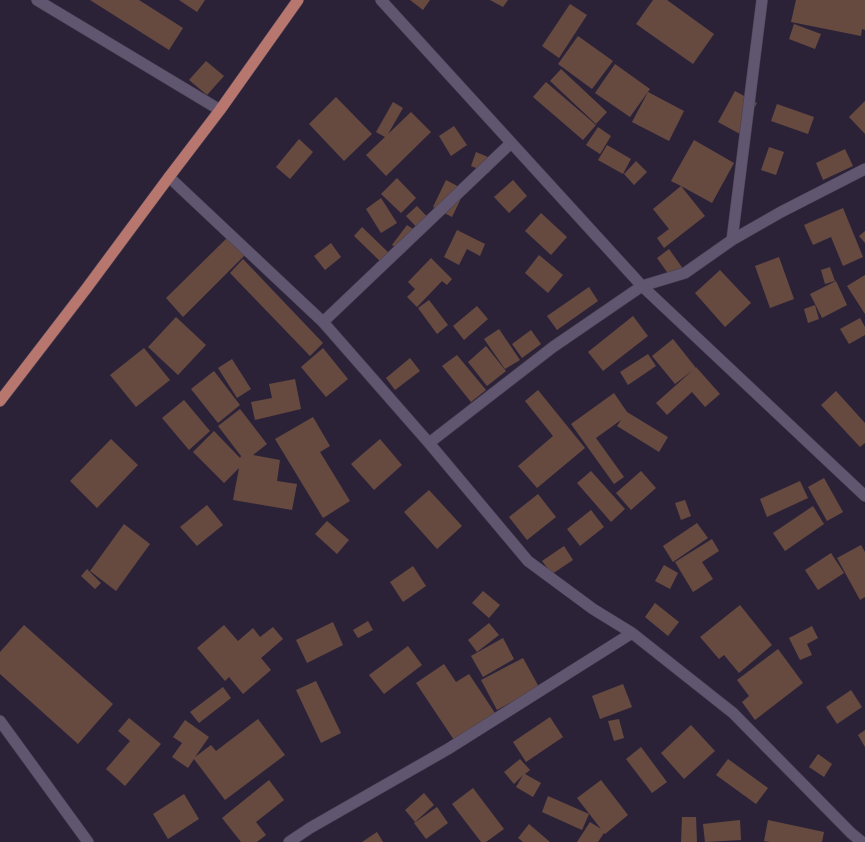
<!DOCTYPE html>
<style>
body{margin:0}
canvas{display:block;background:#2c2238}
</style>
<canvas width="865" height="842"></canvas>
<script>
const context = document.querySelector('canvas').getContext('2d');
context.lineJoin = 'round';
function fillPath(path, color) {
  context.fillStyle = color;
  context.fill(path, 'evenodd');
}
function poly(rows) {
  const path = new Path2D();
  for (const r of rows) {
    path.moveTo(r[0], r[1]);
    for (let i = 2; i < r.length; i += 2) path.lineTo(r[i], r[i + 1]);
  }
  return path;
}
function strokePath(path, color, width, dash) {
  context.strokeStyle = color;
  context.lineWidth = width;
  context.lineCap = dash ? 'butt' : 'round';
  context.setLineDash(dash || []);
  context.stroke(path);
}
fillPath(poly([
 [90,0,139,0,183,28,169,50],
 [179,0,205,0,197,12],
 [410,0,430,0,423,10],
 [490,0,508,0,503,7],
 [653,0,667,0,714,34,693,64,636,24],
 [796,0,865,0,865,30,862,29,861,36,791,22],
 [570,4,587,15,559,58,542,46],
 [794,24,821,34,815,49,789,39],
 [578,36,613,61,592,89,558,64],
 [206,61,224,76,207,95,189,80],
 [615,64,650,89,630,117,595,93],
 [561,69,607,112,596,124,550,81],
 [546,82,596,125,583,140,533,97],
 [735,91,757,103,740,134,718,122],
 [648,92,684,111,669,141,632,122],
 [336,97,372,134,344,161,309,124],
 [865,101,865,134,849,117],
 [393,102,403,108,388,134,411,112,431,132,386,176,366,155,385,137,376,132],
 [777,104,814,117,808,134,771,121],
 [454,126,467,145,451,156,439,136],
 [598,127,611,136,600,154,586,145],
 [299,139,313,152,290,179,276,167],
 [694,140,734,163,712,203,681,186,705,216,664,248,657,238,669,229,653,209,681,186,671,181],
 [607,145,631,159,623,174,598,160],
 [769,147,784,152,776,175,761,170],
 [845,149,853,166,823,180,816,163],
 [476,152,495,160,489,173,471,166],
 [636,161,647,172,634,185,624,174],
 [397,178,416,198,401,213,381,194],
 [446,180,465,190,452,217,433,207],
 [513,180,527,196,509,213,494,197],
 [381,198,397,223,381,233,366,209],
 [417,206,433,223,422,233,406,216],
 [843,208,863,257,843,266,831,237,813,245,804,225],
 [541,213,567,237,551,255,525,231],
 [407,225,419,233,404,253,392,245],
 [362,227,391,255,383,264,354,236],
 [457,230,485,244,480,256,467,249,459,265,444,257],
 [865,231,865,243,859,236],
 [229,236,246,254,183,317,166,298],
 [331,243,341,257,325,270,314,256],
 [669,249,684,270,672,279,657,258],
 [539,255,563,275,548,293,525,273],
 [779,257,794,299,770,308,755,266],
 [431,258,452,279,447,285,442,281,417,307,407,297,415,289,408,282],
 [243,259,323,343,310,356,230,273],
 [830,267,835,281,825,284,821,270],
 [720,270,751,303,725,327,695,293],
 [865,275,865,314,847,286],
 [836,281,847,305,822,318,810,294],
 [589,287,598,301,557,330,547,316],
 [429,300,448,325,437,334,418,308],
 [815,305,819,319,808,323,804,309],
 [477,306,488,319,464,340,453,326],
 [633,316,648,336,603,371,588,352],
 [176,317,206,345,178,375,148,347],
 [860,318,865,327,865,335,849,344,840,329],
 [499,329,520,360,505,369,484,339],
 [531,330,541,344,522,358,512,344],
 [673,339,696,368,696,367,720,394,705,407,692,392,667,415,656,403,693,370,675,384,652,356],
 [486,346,506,371,487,386,468,362],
 [144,348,170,380,136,407,110,375],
 [323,348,348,379,326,397,301,367],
 [648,354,656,366,628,385,620,372],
 [457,355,486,390,471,402,442,366],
 [410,358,420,371,395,390,386,378],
 [232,359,251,389,237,398,218,368],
 [214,371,240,405,218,423,191,389],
 [295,379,301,409,255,420,251,402,272,398,269,384],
 [538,390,585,448,537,488,518,466,553,436,525,401],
 [836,391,865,423,865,443,860,447,821,405],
 [614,393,627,412,668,437,659,452,617,426,621,420,596,438,624,477,614,484,571,424],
 [184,400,210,431,189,450,162,418],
 [240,409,267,444,253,455,280,460,277,481,297,484,292,510,233,500,239,468,224,483,193,452,214,431,240,458,241,456,218,426],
 [313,417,330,446,320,452,350,501,323,518,275,439],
 [111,439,138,465,97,508,70,481],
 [380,439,402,465,374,490,351,464],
 [591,471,625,509,611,522,577,483],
 [641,471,656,488,631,510,616,493],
 [824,478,843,512,827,521,808,487],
 [800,481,808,498,767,517,760,499],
 [429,490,462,526,437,549,404,512],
 [538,494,556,517,527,540,509,517],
 [685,500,691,516,681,520,675,503],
 [207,505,223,525,197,546,180,527],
 [813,506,824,524,785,551,773,533],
 [591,510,604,527,580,546,567,529],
 [327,521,349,540,337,554,315,534],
 [697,523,708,538,673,562,663,546],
 [124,524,150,544,116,591,90,571],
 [712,539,719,551,702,562,713,579,693,592,675,562],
 [861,545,865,552,865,597,860,600,837,558],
 [564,546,573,560,552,574,542,561],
 [831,553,844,573,818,590,805,570],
 [664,565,678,573,670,589,655,581],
 [413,566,426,586,403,602,390,582],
 [87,569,101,583,95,589,81,576],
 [483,591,500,605,489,618,472,603],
 [655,603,679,622,668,636,645,617],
 [740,605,772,645,739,673,724,655,719,659,700,637],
 [368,621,373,630,358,638,353,630],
 [333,622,343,645,307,663,296,640],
 [489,623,499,635,477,652,468,640],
 [24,625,113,704,78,744,0,674,0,652],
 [224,625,238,641,253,628,260,637,273,627,283,639,261,658,271,670,243,694,229,677,225,681,197,648],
 [812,626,818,638,807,644,812,655,800,660,789,638],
 [503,638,514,659,483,677,471,656],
 [408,646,422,665,384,694,369,675],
 [778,649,803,683,755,720,742,702,749,696,737,680],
 [523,658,539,687,497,710,481,680],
 [444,664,456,682,469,674,495,713,454,740,416,683],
 [316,681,341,733,321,743,296,690],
 [623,684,632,707,600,719,592,696],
 [223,687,231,698,199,723,190,712],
 [851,690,862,707,837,724,826,707],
 [550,717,563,737,526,762,513,742],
 [129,718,161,744,125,786,106,769,130,741,118,731],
 [258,719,285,755,225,800,194,759,188,768,172,757,182,743,173,737,185,720,209,737,195,757,211,745,216,751],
 [619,719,624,738,614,741,608,721],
 [691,725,715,751,684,779,661,753],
 [865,730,865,747,858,735],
 [641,747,667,782,652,793,626,759],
 [818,754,832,764,824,777,809,767],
 [520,759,530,770,525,774,541,783,533,797,516,787,523,775,514,784,504,772],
 [728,759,768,788,756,804,716,775],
 [269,780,284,800,256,822,266,835,257,842,241,842,222,818],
 [601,780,628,815,605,834,604,833,598,842,577,842,590,822,601,829,577,798],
 [473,788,504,829,486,842,481,842,452,804],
 [424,793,434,805,415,822,405,810],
 [184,794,199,819,168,839,153,814],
 [548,796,589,814,582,830,542,812],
 [437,807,448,823,426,839,414,823],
 [682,817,696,817,697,842,681,842],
 [740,820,741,840,705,842,703,824],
 [768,820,824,832,822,842,770,842,764,841],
 [529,824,550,842,523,842,518,838],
 [377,832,383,842,362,842]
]), '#664a40');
const minor = poly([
 [37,0,220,110],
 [381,0,642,286,865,496],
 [169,177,323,322,429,443,528,561,593,609,632,633,733,713,851,833,862,842],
 [732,240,762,0],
 [323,322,511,143],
 [429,443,553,347,642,286,685,273,732,240,781,212,865,169],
 [0,721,88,842],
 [289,842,310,828,448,749,632,633]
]);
const primary = poly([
 [0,401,86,289,169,177,220,110,298,0]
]);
strokePath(minor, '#453c4e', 12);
strokePath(primary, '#453c4e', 12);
strokePath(minor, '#61566f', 11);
strokePath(primary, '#b7776f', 11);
</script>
